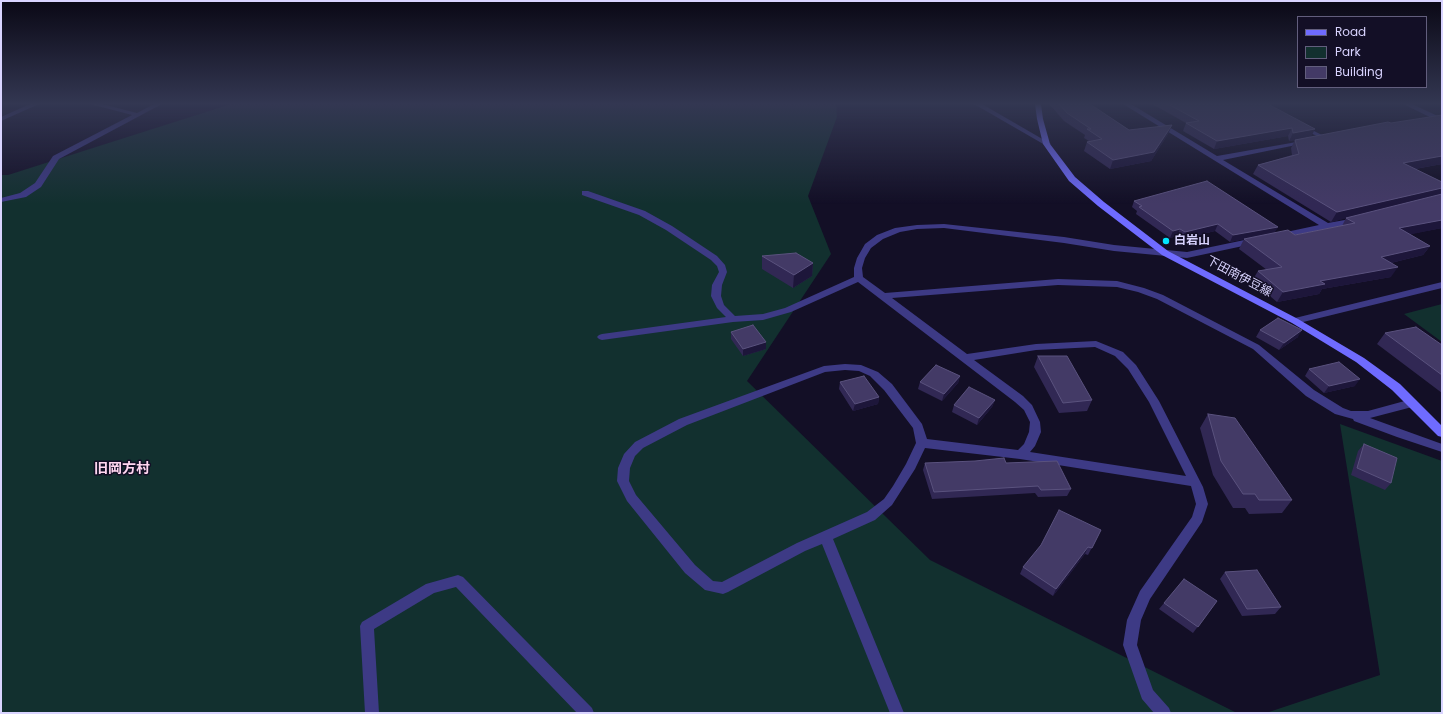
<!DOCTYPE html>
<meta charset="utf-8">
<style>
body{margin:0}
#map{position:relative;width:1443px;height:714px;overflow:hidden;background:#130f26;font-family:Poppins,sans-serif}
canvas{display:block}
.frame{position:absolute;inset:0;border:2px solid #d9d4ff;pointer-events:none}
.legend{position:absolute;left:1297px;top:16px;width:130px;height:72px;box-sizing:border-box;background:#130f26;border:1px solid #625e7d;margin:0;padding:5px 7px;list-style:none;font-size:12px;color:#d9d4ff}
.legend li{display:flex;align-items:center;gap:8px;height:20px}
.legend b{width:20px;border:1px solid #625e7d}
</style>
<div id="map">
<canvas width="1443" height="714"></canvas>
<div class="frame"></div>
<ul class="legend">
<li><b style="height:5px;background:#6f6bff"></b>Road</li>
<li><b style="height:11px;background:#12302f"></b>Park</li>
<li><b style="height:11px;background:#433a66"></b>Building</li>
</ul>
</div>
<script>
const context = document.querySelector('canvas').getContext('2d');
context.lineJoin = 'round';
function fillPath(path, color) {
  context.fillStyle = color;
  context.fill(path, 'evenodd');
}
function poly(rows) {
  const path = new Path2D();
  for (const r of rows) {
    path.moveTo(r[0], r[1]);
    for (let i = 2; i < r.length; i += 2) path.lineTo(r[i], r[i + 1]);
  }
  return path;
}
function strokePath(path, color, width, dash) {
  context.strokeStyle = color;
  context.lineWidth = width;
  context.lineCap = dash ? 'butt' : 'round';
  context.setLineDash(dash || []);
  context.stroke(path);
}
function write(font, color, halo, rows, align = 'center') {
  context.font = font + ' Poppins,"Noto Sans JP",sans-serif';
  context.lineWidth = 3;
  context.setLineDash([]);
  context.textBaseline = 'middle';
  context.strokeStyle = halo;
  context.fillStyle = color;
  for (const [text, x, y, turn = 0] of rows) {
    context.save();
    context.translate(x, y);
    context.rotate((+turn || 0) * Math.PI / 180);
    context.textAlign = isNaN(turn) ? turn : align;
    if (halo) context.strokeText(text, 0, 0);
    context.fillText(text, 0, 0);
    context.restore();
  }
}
fillPath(poly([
 [231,104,836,104,837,117,808,196,831,254,747,381,930,560,1237,713,1,713,1,175,8,175],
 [1442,304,1442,342,1404,314],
 [1340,424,1442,461,1442,713,1266,713,1380,675]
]), '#12302f');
fillPath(poly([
 [30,104,39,104,1,121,1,117,30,104],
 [90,104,102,104,137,113,154,104,162,104,59,159,41,187,26,197,1,202,1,198,20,193,35,183,53,156,132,115,90,104],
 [974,104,982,104,1051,144,1049,145,1045,145,974,104],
 [1123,104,1131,104,1217,156,1308,140,1310,141,1306,143,1223,160,1328,223,1356,218,1360,220,1359,222,1328,229,1277,238,1276,236,1277,234,1319,225,1123,104],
 [1403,104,1412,104,1442,118,1442,123,1403,104],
 [1300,126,1304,126,1326,137,1321,138,1300,128,1300,126],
 [582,191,588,191,645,211,672,226,717,256,725,265,727,272,722,285,721,296,724,305,735,316,763,314,785,308,854,277,854,268,857,258,865,244,877,235,895,228,917,225,944,224,1064,237,1114,245,1187,252,1254,238,1257,239,1258,241,1257,243,1187,258,1114,251,1064,243,944,228,917,229,900,232,883,239,871,248,865,258,862,268,863,277,885,293,1058,279,1117,281,1144,288,1163,295,1259,345,1314,390,1343,408,1351,411,1368,411,1412,399,1416,400,1417,403,1416,406,1370,418,1442,444,1442,452,1397,437,1354,421,1353,419,1335,414,1306,396,1253,349,1157,299,1138,292,1117,287,1058,285,892,298,967,354,1036,344,1096,341,1123,352,1136,365,1159,401,1203,487,1208,504,1202,522,1150,599,1141,620,1137,645,1153,690,1169,708,1171,713,1154,713,1142,699,1123,645,1127,620,1140,591,1192,517,1196,504,1191,486,1020,459,925,448,915,469,892,505,875,520,833,539,904,713,890,713,822,544,805,551,728,592,723,594,705,590,685,573,627,501,617,481,618,468,624,454,635,442,679,419,824,366,845,364,861,365,878,372,892,384,922,424,927,439,1018,450,1024,444,1029,432,1030,422,1024,410,1015,402,858,282,791,312,763,320,733,322,602,340,599,339,597,337,599,335,602,334,726,317,717,308,711,296,712,285,719,272,717,266,711,260,666,230,639,215,582,195,582,191],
 [1095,347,1115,356,1128,369,1149,402,1186,476,1030,452,1035,446,1041,432,1040,422,1032,405,1023,396,974,360,1036,350,1095,347],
 [845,370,859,371,870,376,884,390,913,428,916,443,906,464,893,486,884,499,867,512,797,543,722,582,713,581,695,565,636,495,629,481,630,468,635,456,643,448,687,425,825,372,845,370],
 [458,575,463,577,592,708,594,713,577,713,456,587,434,593,374,629,379,713,365,713,360,626,362,622,426,584,458,575]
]), '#3d3a85');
fillPath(poly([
 [1442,282,1442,288,1295,324,1290,321,1295,318,1442,282]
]), '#3d3a85');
fillPath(poly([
 [1035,104,1041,104,1043,119,1050,144,1075,177,1104,202,1168,251,1298,319,1364,358,1400,384,1442,426,1442,437,1438,436,1392,390,1356,362,1292,323,1162,255,1098,206,1069,181,1043,144,1037,119,1035,104]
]), '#6f6bff');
fillPath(poly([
 [1049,104,1090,104,1129,130,1172,125,1168,134,1151,161,1110,169,1084,151,1087,142,1089,141,1084,138,1085,135,1064,121],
 [1152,104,1268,104,1311,137,1442,115,1442,164,1415,169,1442,182,1442,228,1410,234,1430,246,1423,255,1391,263,1391,277,1322,289,1319,294,1277,302,1252,281,1258,271,1267,270,1239,249,1244,239,1230,242,1215,231,1182,239,1177,236,1170,238,1136,214,1137,211,1132,207,1134,201,1274,233,1295,235,1342,226,1346,218,1331,222,1253,174,1258,165,1292,155,1291,148,1295,140,1289,141,1288,136,1214,149,1183,131,1186,123],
 [762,256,813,263,812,276,793,288,762,269],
 [1260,330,1298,337,1279,350,1256,337],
 [731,332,766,349,743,356,731,339],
 [1385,333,1442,345,1442,393,1377,344],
 [1038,356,1092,400,1087,411,1059,413,1034,367],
 [1309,369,1355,386,1324,393,1305,376],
 [960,376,958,383,942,401,918,389,920,382],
 [840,382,879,397,878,404,853,411,839,389],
 [995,400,992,407,977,425,952,412,954,405],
 [1208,414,1292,500,1282,513,1249,514,1245,508,1233,508,1213,475,1200,428],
 [1364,444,1391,483,1385,490,1351,475,1358,451],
 [925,463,1006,463,1071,489,1067,496,1038,497,1035,493,932,499,923,470],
 [1101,530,1088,555,1085,554,1053,596,1020,574,1023,567],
 [1225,572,1281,607,1275,614,1242,616,1220,579],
 [1217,601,1193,633,1159,609,1164,603]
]), '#312854');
fillPath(poly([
 [1172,125,1168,134,1151,161,1110,169,1113,160],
 [1292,128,1288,136,1214,149,1217,141],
 [1315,129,1311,137,1289,141,1293,133],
 [1442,156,1442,164,1397,172,1403,163],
 [1442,188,1442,196,1331,222,1337,212],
 [1442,220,1442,228,1393,238,1399,228],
 [1218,224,1215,231,1182,239,1185,232],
 [1278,227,1274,234,1230,242,1233,235],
 [1180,229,1177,236,1170,238,1173,231],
 [1430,246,1423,255,1374,267,1381,257],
 [813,263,812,276,793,288,794,275],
 [1398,267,1391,277,1322,289,1319,294,1277,302,1283,292,1320,281],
 [1302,330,1298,337,1279,350,1284,343],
 [766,342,766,349,743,356,743,349],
 [960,376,958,383,942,401,944,394],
 [1360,379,1355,386,1324,393,1329,386],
 [879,397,878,404,853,411,855,404],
 [995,400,992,407,977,425,979,418],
 [1088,547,1085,554,1053,596,1056,589]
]), '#1d163a');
const building = poly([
 [1059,104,1090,104,1129,130,1172,125,1154,152,1113,160,1087,142,1102,139,1087,129,1091,129,1067,113,1059,104],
 [1168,104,1268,104,1315,129,1293,133,1292,128,1217,141,1186,123,1199,121,1168,104],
 [1442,115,1442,156,1403,163,1442,182,1442,188,1337,212,1258,165,1299,154,1295,140,1388,122,1391,123,1442,115],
 [1207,181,1278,227,1233,235,1218,224,1185,232,1180,229,1173,231,1139,207,1142,206,1134,201,1207,181],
 [1442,194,1442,220,1399,228,1430,246,1381,257,1398,267,1320,281,1325,284,1283,292,1258,271,1282,267,1244,239,1288,230,1295,235,1355,223,1346,218,1442,194],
 [796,253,813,263,794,275,762,256,796,253],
 [1278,318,1302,330,1284,343,1260,330,1278,318],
 [753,325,766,342,743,349,731,332,753,325],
 [1416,327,1442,345,1442,375,1385,333,1416,327],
 [1038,356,1067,356,1092,400,1063,403,1038,356],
 [1339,362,1360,379,1329,386,1309,369,1339,362],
 [936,365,960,376,944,394,920,382,936,365],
 [864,376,879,397,855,404,840,382,864,376],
 [969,387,995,400,979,418,954,405,969,387],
 [1208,414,1235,418,1292,500,1259,500,1255,494,1243,494,1221,461,1208,414],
 [1364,444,1397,458,1391,483,1357,468,1364,444],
 [1004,458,1006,463,1057,461,1071,489,1041,490,1038,486,934,492,925,463,975,461,1004,458],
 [1059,510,1101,530,1092,548,1088,547,1056,589,1023,567,1041,545,1059,510],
 [1257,570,1281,607,1247,609,1225,572,1257,570],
 [1184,579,1217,601,1198,627,1164,603,1184,579]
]);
fillPath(building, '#433a66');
strokePath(building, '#5a527e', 1);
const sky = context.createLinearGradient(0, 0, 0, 204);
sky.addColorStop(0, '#0a0815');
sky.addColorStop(0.51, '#333752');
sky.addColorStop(1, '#33375200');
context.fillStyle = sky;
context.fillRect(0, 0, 1443, 204);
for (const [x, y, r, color] of [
 [1166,241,4,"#00e5ff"]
]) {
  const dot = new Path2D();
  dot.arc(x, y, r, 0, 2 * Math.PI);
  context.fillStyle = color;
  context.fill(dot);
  strokePath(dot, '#130f26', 1.5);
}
write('bold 12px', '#d9d4ff', '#130f26', [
 ["白岩山",1174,241]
], 'left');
write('12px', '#d9d4ff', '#130f26', [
 ["下田南伊豆線",1239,277,28]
]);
write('bold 14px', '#ffd6f0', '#130f26', [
 ["旧岡方村",122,469]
]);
</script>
